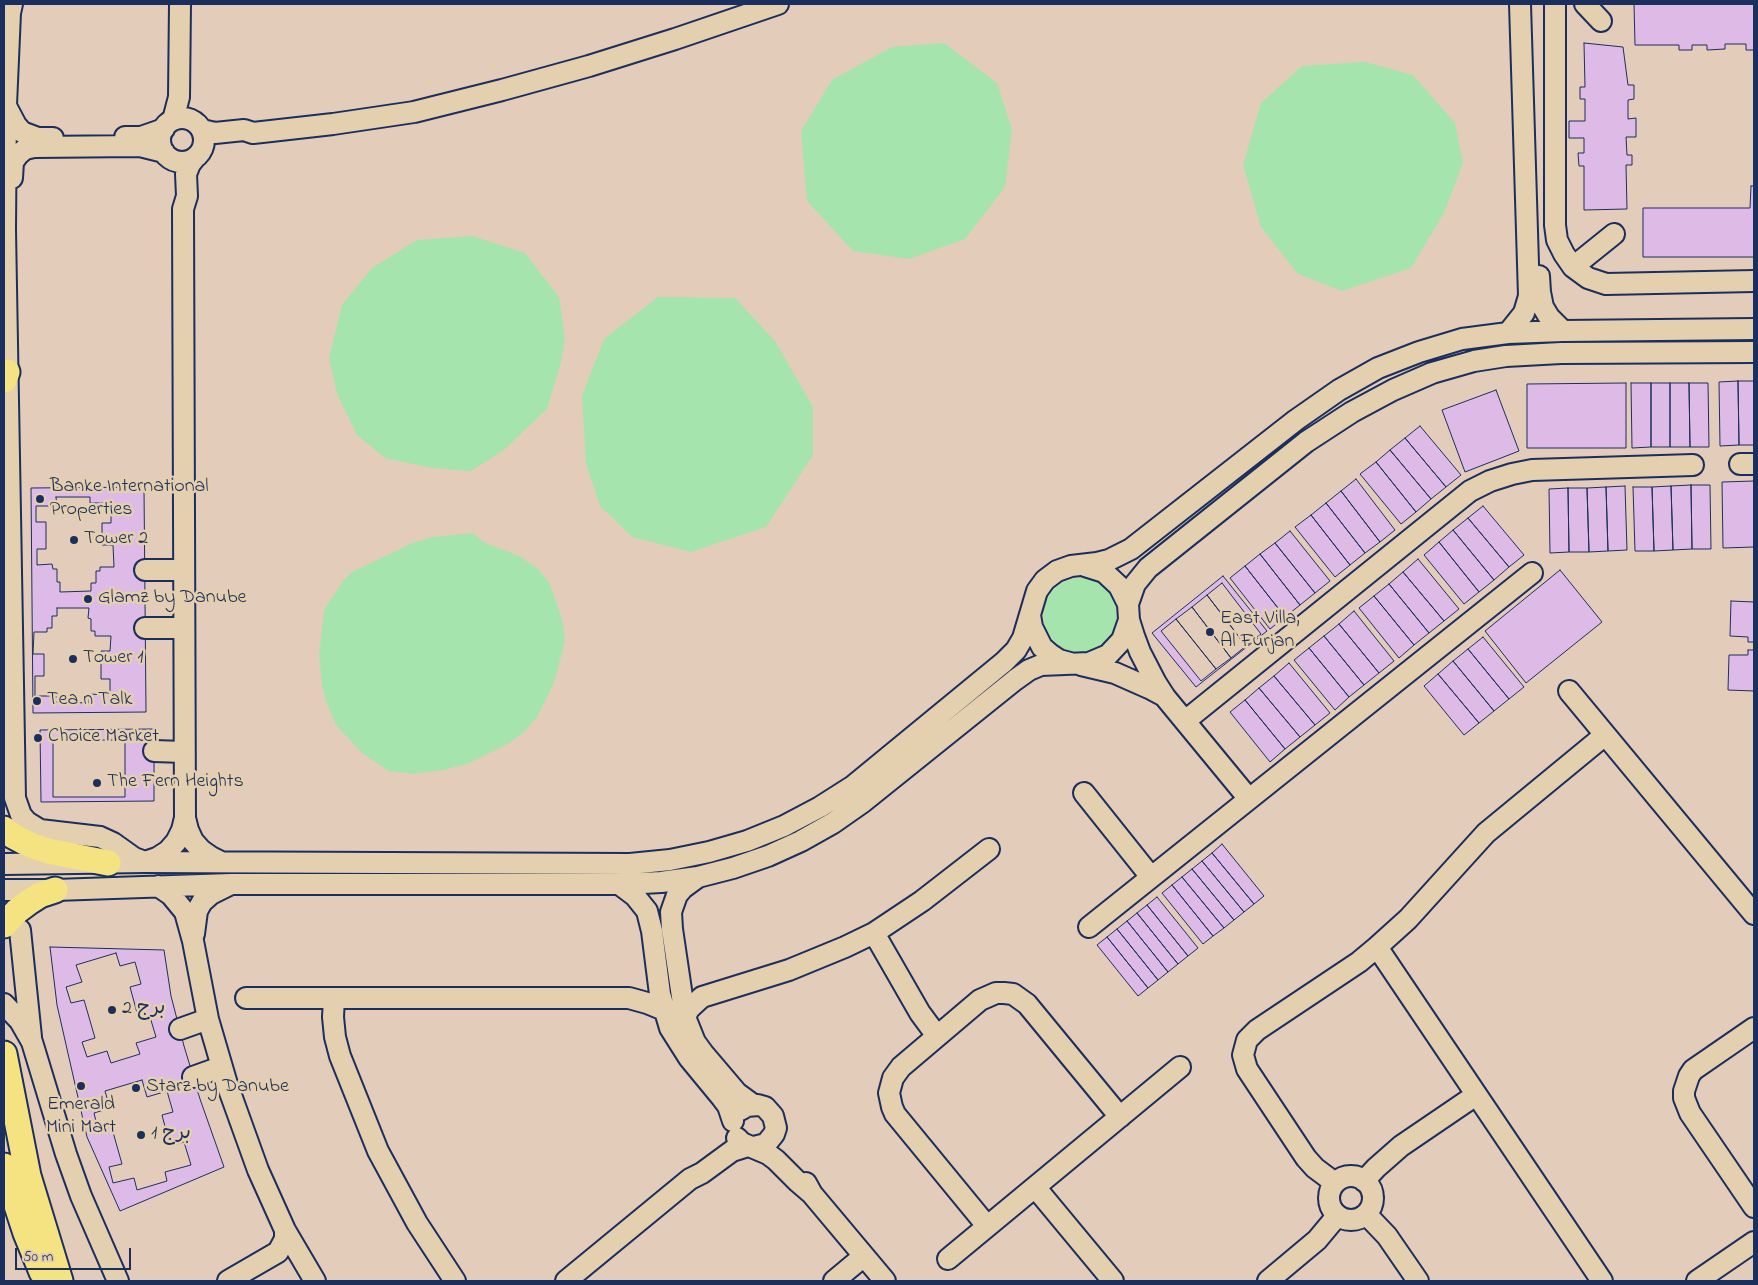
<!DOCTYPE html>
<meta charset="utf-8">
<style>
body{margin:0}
#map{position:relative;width:1758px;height:1285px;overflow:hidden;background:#e3ccb9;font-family:"Indie Flower",sans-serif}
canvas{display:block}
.frame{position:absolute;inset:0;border:5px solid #1b2f5e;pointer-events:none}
.scale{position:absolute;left:15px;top:1248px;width:116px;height:22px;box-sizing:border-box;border:2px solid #1b2f5e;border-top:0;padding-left:6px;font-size:15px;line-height:18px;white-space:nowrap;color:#1b2f5e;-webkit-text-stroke:4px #e4d0ae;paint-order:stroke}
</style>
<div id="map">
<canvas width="1758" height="1285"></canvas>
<div class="frame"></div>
<div class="scale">50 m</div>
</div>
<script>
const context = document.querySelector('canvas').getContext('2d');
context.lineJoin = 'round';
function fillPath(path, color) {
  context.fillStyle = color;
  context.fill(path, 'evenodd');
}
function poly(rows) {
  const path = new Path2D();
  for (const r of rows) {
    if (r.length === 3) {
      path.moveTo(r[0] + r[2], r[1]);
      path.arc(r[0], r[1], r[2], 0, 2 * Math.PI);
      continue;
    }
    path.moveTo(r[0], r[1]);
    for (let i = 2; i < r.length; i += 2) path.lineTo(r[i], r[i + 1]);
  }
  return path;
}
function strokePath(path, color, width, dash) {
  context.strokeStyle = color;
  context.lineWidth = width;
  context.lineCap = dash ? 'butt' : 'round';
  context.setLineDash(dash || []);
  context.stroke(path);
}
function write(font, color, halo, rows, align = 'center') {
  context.font = font + ' "Indie Flower","Playpen Sans Arabic",sans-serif';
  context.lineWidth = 5;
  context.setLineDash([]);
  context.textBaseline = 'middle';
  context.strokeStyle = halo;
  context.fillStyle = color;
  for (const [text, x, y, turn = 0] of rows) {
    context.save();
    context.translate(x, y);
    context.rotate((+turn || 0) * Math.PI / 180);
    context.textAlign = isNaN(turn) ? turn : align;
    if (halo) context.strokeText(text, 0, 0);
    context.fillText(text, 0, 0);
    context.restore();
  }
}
fillPath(poly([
 [944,43,997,83,1012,129,1005,187,965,239,909,259,853,251,807,201,801,131,832,80,892,47],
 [1365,62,1413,75,1455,123,1463,163,1444,213,1411,268,1342,291,1298,274,1261,227,1243,165,1261,103,1302,66],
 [472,236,525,253,559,297,565,338,561,362,547,409,504,450,471,471,431,468,385,458,357,435,337,394,329,358,342,305,372,268,417,240],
 [658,297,735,298,775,341,813,407,813,455,766,527,691,552,632,537,600,506,586,464,582,396,604,339],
 [473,533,483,542,519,556,537,568,549,582,562,619,565,641,554,683,537,717,524,732,509,743,467,764,443,770,413,774,389,771,362,753,336,725,326,701,322,685,319,655,324,610,343,581,352,572,415,542,433,537],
 [1080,615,37]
]), '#a5e5ad');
const building = poly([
 [1634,4,1754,4,1754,50,1746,50,1746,44,1725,44,1725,49,1707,50,1707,45,1692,45,1692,50,1679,50,1679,45,1635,45,1634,4],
 [1584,43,1623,47,1628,85,1634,85,1634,99,1628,100,1628,119,1636,118,1636,137,1626,137,1627,155,1632,155,1632,165,1626,165,1627,209,1584,210,1584,166,1579,166,1578,153,1584,153,1584,138,1569,138,1569,121,1585,121,1585,99,1580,99,1580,87,1585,87,1584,43],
 [1751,186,1754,186,1754,257,1643,257,1643,208,1750,208,1751,186],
 [1738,381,1739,445,1720,446,1719,382,1738,381],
 [1738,381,1754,381,1754,445,1739,445,1738,381],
 [1626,383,1626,448,1527,448,1527,384,1626,383],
 [1631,383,1651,383,1651,447,1632,448,1631,383],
 [1651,383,1670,383,1670,447,1651,447,1651,383],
 [1670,383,1689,383,1690,447,1670,447,1670,383],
 [1689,383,1708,383,1709,447,1690,447,1689,383],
 [1496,390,1519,451,1465,472,1442,410,1496,390],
 [1420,426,1461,475,1446,487,1405,438,1420,426],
 [1405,438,1446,487,1431,499,1390,450,1405,438],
 [1390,450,1431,499,1416,512,1376,462,1390,450],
 [1376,462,1416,512,1401,524,1360,474,1376,462],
 [1356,479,1395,530,1380,542,1341,491,1356,479],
 [1754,481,1754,547,1723,548,1722,482,1754,481],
 [1691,485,1692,549,1673,550,1671,486,1691,485],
 [1691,485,1710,485,1711,549,1692,549,1691,485],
 [1625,486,1627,550,1608,551,1606,487,1625,486],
 [1671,486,1673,550,1654,551,1652,487,1671,486],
 [144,487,146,712,33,713,31,488,144,487],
 [1606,487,1608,551,1589,552,1587,488,1606,487],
 [1633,487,1652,487,1654,551,1635,551,1633,487],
 [1568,488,1569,552,1550,553,1549,489,1568,488],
 [1568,488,1587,488,1589,552,1569,552,1568,488],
 [1341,491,1380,542,1365,553,1326,503,1341,491],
 [56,497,90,497,90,503,111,503,111,523,102,523,102,545,113,545,114,567,100,567,100,571,96,571,96,583,91,583,91,591,60,592,60,582,57,582,57,569,53,569,52,564,37,565,37,549,46,549,46,522,36,522,36,506,57,506,56,497],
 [1326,503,1365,553,1350,565,1311,515,1326,503],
 [1483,506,1524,555,1509,567,1468,518,1483,506],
 [1311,515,1350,565,1335,577,1295,527,1311,515],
 [1468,518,1509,567,1494,580,1453,530,1468,518],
 [1453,530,1494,580,1479,592,1439,542,1453,530],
 [1290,531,1330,581,1315,593,1275,543,1290,531],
 [1439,542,1479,592,1464,604,1424,555,1439,542],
 [1275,543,1315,593,1300,605,1260,554,1275,543],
 [1260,554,1300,605,1285,617,1245,566,1260,554],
 [1418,559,1459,609,1444,621,1403,572,1418,559],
 [1245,566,1285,617,1270,629,1230,578,1245,566],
 [1560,570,1602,622,1526,683,1485,631,1560,570],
 [1403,572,1444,621,1429,633,1389,584,1403,572],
 [1223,576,1267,631,1196,687,1152,633,1223,576],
 [1222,583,1261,634,1246,646,1207,595,1222,583],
 [1389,584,1429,633,1414,645,1374,596,1389,584],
 [1207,595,1246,646,1231,658,1192,607,1207,595],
 [1374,596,1414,645,1399,658,1359,608,1374,596],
 [1731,601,1754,602,1754,642,1748,642,1748,637,1730,636,1731,601],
 [1192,607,1231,658,1216,669,1176,619,1192,607],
 [57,608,89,608,88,618,91,619,91,631,95,631,95,636,111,636,110,651,101,651,101,679,110,679,110,695,89,694,89,703,55,702,56,696,35,696,35,676,44,676,44,654,33,654,34,632,47,632,47,628,52,628,52,616,57,616,57,608],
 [1354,611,1394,661,1379,673,1339,624,1354,611],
 [1176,619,1216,669,1201,681,1161,631,1176,619],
 [1339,624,1379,673,1364,685,1324,636,1339,624],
 [1324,636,1364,685,1349,697,1309,648,1324,636],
 [1483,637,1524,687,1509,699,1468,649,1483,637],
 [1309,648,1349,697,1335,710,1294,660,1309,648],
 [1468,649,1509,699,1494,711,1453,661,1468,649],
 [1748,650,1754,650,1754,691,1728,690,1729,655,1748,655,1748,650],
 [1453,661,1494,711,1479,723,1438,674,1453,661],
 [1289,663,1330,713,1315,725,1274,676,1289,663],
 [1438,674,1479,723,1464,735,1424,686,1438,674],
 [1274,676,1315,725,1300,737,1259,688,1274,676],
 [1259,688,1300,737,1285,749,1245,700,1259,688],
 [1245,700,1285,749,1270,762,1230,712,1245,700],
 [154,729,154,801,41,802,40,730,154,729],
 [53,740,125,740,125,797,53,797,53,740],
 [1222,844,1264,896,1254,904,1212,853,1222,844],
 [1212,853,1254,904,1244,912,1202,861,1212,853],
 [1202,861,1244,912,1234,920,1192,869,1202,861],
 [1192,869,1234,920,1224,928,1182,877,1192,869],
 [1182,877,1224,928,1213,936,1172,885,1182,877],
 [1172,885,1213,936,1203,944,1162,893,1172,885],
 [1157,897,1198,948,1188,956,1147,905,1157,897],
 [1147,905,1188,956,1178,964,1137,913,1147,905],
 [1137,913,1178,964,1168,972,1127,921,1137,913],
 [1127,921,1168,972,1158,980,1117,929,1127,921],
 [1117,929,1158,980,1148,988,1107,937,1117,929],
 [1107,937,1148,988,1138,996,1097,945,1107,937],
 [50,947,164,950,171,996,184,1046,200,1099,224,1167,120,1211,87,1137,57,1005,50,947],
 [116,953,120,966,135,962,141,984,130,987,139,1020,150,1017,156,1037,136,1043,140,1054,111,1063,107,1051,87,1057,82,1042,95,1038,84,1000,71,1003,66,987,82,982,76,965,116,953],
 [142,1080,147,1097,167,1091,173,1112,162,1115,170,1146,184,1142,191,1165,165,1172,167,1181,137,1190,134,1178,113,1183,109,1167,122,1164,111,1125,98,1129,94,1113,110,1108,105,1091,142,1080]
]);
fillPath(building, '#ddbbe6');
strokePath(building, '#1b2f5e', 1);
const minor = poly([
 [12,4,10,13,6,105,5,230,15,798,21,815,27,822,40,830,100,837,113,843,134,858,145,862,157,858,168,851,176,842,182,830,185,818,183,209,187,196,186,174,190,164,194,159],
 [1555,4,1555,225,1557,240,1564,254,1573,267,1588,278,1606,284,1754,281],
 [1585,4,1601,21],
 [6,106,16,125,22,132,38,138,53,138],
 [182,140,22],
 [173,120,179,97,180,4],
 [202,130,215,133,244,130,253,133,271,131,333,124,414,112,502,90,589,66,675,39,778,4],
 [125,137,141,137,164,129],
 [12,178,13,162,18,155,25,149,34,147,140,146,164,152],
 [1573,267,1614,234],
 [1539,276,1540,292,1543,307,1549,317,1563,331],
 [1508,333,1524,313,1529,296,1520,4],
 [1740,464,1754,464],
 [1085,566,1104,572,1119,586,1128,604,1129,620,1134,636,1140,652,1156,683,1165,697,1249,799],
 [145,570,184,570],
 [1128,604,1135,584,1148,568,1306,442,1352,412,1393,390,1432,373,1474,361,1506,356,1561,353,1754,352],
 [1030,615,1032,627,1042,647,1050,654,1059,660,1070,663],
 [145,628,184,628],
 [1081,665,1115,673,1149,688,1164,696],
 [1569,691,1754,914],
 [1185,721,1470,491,1490,481,1512,474,1532,470,1693,465],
 [154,751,184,752],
 [1084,793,1151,877],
 [185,818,188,830,193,841,201,850,211,857,221,862],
 [4,864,145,862,630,864,670,860,709,852,747,841,784,826,820,807,853,786,1004,662,1016,650,1023,638,1037,591,1045,580,1057,571,1071,566,1097,563,1109,560,1131,549,1296,420,1339,390,1378,368,1419,352,1462,339,1508,333,1563,331,1754,329],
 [698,877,683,888,677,895,671,912,672,929,685,1017,695,1042,703,1053,737,1093,752,1104],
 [619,884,635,896,647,911,652,931,660,994,670,1028,689,1058,722,1098,728,1106,733,1121],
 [158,886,171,895,185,912,193,941,208,1019,227,1084,258,1170,285,1230,315,1281],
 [4,890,55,890,231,884,625,884,661,882,698,877,733,868,768,856,801,841,833,823,863,802,1015,680,1029,670,1041,665,1089,663,1108,655,1122,640,1129,620],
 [1089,927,1532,573],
 [20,930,31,1037],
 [874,933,920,1013,937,1036],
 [194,934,197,911,202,902,211,894,229,885],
 [1377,947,1602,1281],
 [246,998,629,998,647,1003,664,1010],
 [334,998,333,1017,335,1037,340,1056,378,1151,417,1223,455,1281],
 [4,1004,20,1021,32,1042,66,1154,81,1196,118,1281],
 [685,1017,689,1009,702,997,789,970,845,947,874,933,922,901,989,849],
 [1754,1028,1693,1070,1689,1076,1684,1091,1684,1098,1690,1113,1754,1207],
 [180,1029,208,1019],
 [193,1077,221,1067],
 [740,1110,747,1106,758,1105,765,1107,773,1116,776,1128,774,1134,766,1144,754,1147],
 [737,1138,742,1143,768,1154,776,1160,798,1182,812,1194],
 [1351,1198,22],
 [1364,1181,1376,1168,1401,1146,1476,1095],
 [806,1183,812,1194,885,1281],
 [1335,1183,1315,1168,1306,1158,1247,1069,1243,1055,1247,1040,1257,1030,1359,962,1377,947,1408,919,1486,833,1605,735],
 [1035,1187,1113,1281],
 [1366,1214,1387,1236,1418,1281],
 [987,1226,895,1114,892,1107,889,1093,893,1078,901,1067,980,1000,996,993,1004,993,1013,994,1027,1004,1120,1117],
 [948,1259,1180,1067],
 [228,1281,278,1252,285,1239,285,1230],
 [566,1281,690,1179,702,1173,732,1151,748,1146],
 [834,1281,864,1256],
 [1268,1281,1317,1240,1337,1216],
 [1697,1281,1754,1242]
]);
const major = poly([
 [4,380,7,372],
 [4,829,13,836,30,845,48,851,108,863],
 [4,925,17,911,29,902,40,895,55,890],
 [4,1054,28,1176,60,1281],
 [4,1166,26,1233,42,1272]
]);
strokePath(minor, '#1b2f5e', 24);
strokePath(major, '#1b2f5e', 29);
strokePath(minor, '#e4d0ae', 20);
strokePath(major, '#f5e382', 25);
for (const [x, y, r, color] of [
 [40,499,5,"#1b2f5e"],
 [74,540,5,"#1b2f5e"],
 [88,599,5,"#1b2f5e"],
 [1210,632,5,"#1b2f5e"],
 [73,659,5,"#1b2f5e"],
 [37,701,5,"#1b2f5e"],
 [38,738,5,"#1b2f5e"],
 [97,783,5,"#1b2f5e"],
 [112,1010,5,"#1b2f5e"],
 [81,1086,5,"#1b2f5e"],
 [136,1088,5,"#1b2f5e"],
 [141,1135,5,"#1b2f5e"]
]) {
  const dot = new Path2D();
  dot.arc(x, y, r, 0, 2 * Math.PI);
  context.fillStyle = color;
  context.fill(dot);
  strokePath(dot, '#e4d0ae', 2);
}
write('20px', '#1b2f5e', '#e4d0ae', [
 ["Banke International",50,488],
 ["Properties",50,511],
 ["Tower 2",84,540],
 ["Glamz by Danube",98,599],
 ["East Villa,",1220,620],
 ["Al Furjan",1220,643],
 ["Tower 1",83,659],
 ["Tea n Talk",47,701],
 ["Choice Market",48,738],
 ["The Fern Heights",107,783],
 ["برج 2",122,1010],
 ["Starz by Danube",146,1088],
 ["Emerald",81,1106,"center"],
 ["Mini Mart",81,1129,"center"],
 ["برج 1",151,1135]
], 'left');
</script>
